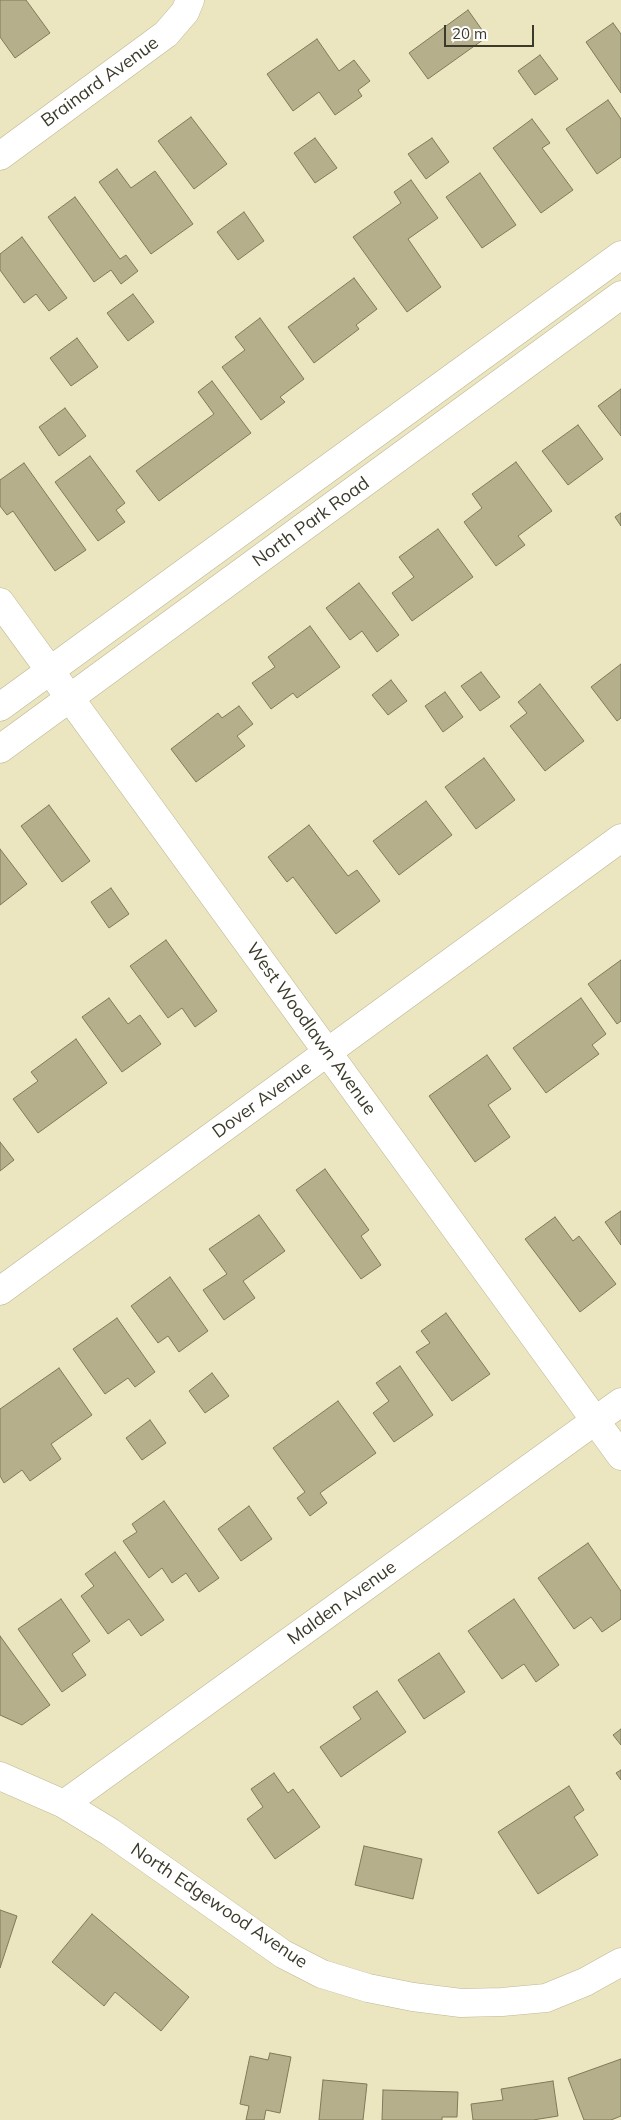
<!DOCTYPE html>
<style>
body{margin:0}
#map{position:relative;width:621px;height:2120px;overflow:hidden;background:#ebe5c0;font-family:Mulish,sans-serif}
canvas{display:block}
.scale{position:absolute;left:444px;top:25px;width:90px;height:22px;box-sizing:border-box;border:2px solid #3c3a2b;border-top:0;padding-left:6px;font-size:15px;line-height:18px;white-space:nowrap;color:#3c3a2b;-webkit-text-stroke:4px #fff;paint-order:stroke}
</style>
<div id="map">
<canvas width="621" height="2120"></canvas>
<div class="scale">20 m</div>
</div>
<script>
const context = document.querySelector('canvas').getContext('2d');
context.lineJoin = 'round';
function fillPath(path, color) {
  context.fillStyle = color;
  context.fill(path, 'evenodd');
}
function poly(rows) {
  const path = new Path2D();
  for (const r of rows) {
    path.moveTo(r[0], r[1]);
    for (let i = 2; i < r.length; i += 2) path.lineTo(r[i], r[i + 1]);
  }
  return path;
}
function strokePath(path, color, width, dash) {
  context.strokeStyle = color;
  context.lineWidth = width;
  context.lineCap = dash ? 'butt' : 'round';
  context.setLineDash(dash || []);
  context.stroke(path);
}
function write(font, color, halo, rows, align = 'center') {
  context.font = font + ' Mulish,sans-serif';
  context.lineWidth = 4;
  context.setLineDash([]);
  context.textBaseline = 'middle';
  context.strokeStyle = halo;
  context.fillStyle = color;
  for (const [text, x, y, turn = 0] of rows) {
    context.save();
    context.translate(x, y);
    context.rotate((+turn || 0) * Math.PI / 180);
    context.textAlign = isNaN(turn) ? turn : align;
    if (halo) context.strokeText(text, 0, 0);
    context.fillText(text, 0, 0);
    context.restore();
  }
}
const building = poly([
 [0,0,26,0,50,33,15,58,0,37,0,0],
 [468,10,487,37,428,79,409,53,468,10],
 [613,23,621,34,621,93,586,42,613,23],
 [317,39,339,71,354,60,370,81,358,90,362,96,335,115,319,92,293,111,267,74,317,39],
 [540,55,558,79,535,95,518,71,540,55],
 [608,100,621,119,621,157,597,174,566,129,608,100],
 [191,117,227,164,194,189,158,141,191,117],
 [532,119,550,143,542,148,573,190,541,213,493,148,532,119],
 [315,138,337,168,315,183,294,153,315,138],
 [432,138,449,162,426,179,408,154,432,138],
 [117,169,131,188,155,171,193,224,151,254,99,182,117,169],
 [480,173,516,225,482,248,446,197,480,173],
 [411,180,438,218,408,239,441,287,407,312,353,237,401,203,394,192,411,180],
 [75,197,120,259,126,255,138,271,121,284,111,270,94,282,48,217,75,197],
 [244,212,264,241,238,260,217,232,244,212],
 [22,237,67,298,49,311,36,294,24,303,0,270,0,254,22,237],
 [354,278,377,309,356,325,359,329,314,363,288,327,354,278],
 [133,294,154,322,128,341,107,313,133,294],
 [260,318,304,379,280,397,285,402,261,420,222,367,245,350,235,337,260,318],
 [77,338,98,367,71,386,50,358,77,338],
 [212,381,251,433,159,501,136,471,214,414,198,392,212,381],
 [621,389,621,436,598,406,621,389],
 [65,408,86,436,59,456,39,427,65,408],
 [578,425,603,459,568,485,542,451,578,425],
 [90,456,125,503,116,510,125,522,98,541,55,482,90,456],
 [516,462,552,511,518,536,525,545,496,566,464,522,482,508,472,494,516,462],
 [24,463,86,550,55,571,13,511,7,515,0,506,0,480,24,463],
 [621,513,621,526,615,517,621,513],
 [438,529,473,577,412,621,392,593,414,577,399,557,438,529],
 [359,583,399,635,377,652,362,631,350,640,326,608,359,583],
 [310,626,340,667,297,698,293,693,271,709,252,683,275,667,268,657,310,626],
 [621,664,621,718,617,721,591,687,621,664],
 [481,672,500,697,480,711,461,686,481,672],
 [391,680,407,701,388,715,372,695,391,680],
 [540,684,584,741,545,771,510,726,527,713,518,702,540,684],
 [445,692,463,717,443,732,425,706,445,692],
 [239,706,253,724,237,736,245,746,196,782,171,749,218,713,222,718,239,706],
 [484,758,515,800,476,829,445,787,484,758],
 [426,801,452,835,399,875,373,841,426,801],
 [49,805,90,861,62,882,21,826,49,805],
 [309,825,348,876,357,870,380,901,336,934,293,877,287,882,268,857,309,825],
 [0,849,27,884,0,905,0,849],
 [111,888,129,914,109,928,91,902,111,888],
 [166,940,217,1011,195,1027,182,1008,168,1018,130,966,166,940],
 [621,960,621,1021,617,1024,588,984,621,960],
 [109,998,128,1024,140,1015,161,1044,122,1072,82,1017,109,998],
 [581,998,606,1034,592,1045,599,1054,546,1093,513,1048,581,998],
 [76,1039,107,1083,38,1133,13,1099,38,1081,31,1072,76,1039],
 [487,1055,511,1089,488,1105,510,1137,475,1162,429,1096,487,1055],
 [0,1142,14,1160,0,1171,0,1142],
 [325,1169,369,1230,361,1236,381,1265,361,1279,296,1190,325,1169],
 [621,1211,621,1245,605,1222,621,1211],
 [259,1215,285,1251,243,1281,255,1298,224,1320,203,1290,227,1274,209,1249,259,1215],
 [555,1217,573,1241,579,1236,616,1284,580,1312,525,1239,555,1217],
 [170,1277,208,1331,179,1352,168,1336,158,1343,131,1306,170,1277],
 [446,1313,490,1374,452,1401,416,1352,430,1343,421,1331,446,1313],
 [117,1318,155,1372,135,1387,128,1378,105,1394,73,1349,117,1318],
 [400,1366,433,1415,394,1442,373,1413,389,1401,376,1383,400,1366],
 [59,1368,92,1415,51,1444,61,1459,30,1481,22,1470,4,1483,0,1476,0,1409,59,1368],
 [212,1373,229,1396,205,1413,189,1391,212,1373],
 [338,1401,376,1453,320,1493,327,1503,310,1516,297,1498,305,1492,273,1448,338,1401],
 [150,1420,166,1443,142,1460,126,1438,150,1420],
 [164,1501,219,1578,199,1592,186,1573,172,1583,162,1568,149,1578,123,1541,137,1532,132,1524,164,1501],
 [249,1506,272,1539,241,1561,218,1529,249,1506],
 [588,1543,621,1591,621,1619,602,1632,591,1617,574,1629,538,1578,588,1543],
 [115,1552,164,1620,141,1636,129,1619,108,1634,81,1596,94,1586,85,1574,115,1552],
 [61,1599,90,1641,72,1654,86,1675,62,1692,18,1629,61,1599],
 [514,1599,559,1665,536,1682,524,1664,502,1679,468,1631,514,1599],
 [0,1636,50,1705,22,1725,0,1715,0,1636],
 [439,1653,465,1692,424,1719,398,1680,439,1653],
 [377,1691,406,1732,341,1777,320,1747,361,1719,353,1707,377,1691],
 [621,1729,621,1745,613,1735,621,1729],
 [621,1770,621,1780,616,1773,621,1770],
 [274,1773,288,1793,293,1789,320,1827,275,1859,247,1819,263,1807,251,1789,274,1773],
 [569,1786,584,1810,574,1817,598,1855,538,1894,498,1832,569,1786],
 [364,1846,422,1859,413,1899,355,1885,364,1846],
 [0,1910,17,1916,0,1968,0,1910],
 [92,1914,189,1997,161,2031,115,1992,104,2006,52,1962,92,1914],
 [270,2053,291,2057,280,2113,266,2110,264,2120,246,2120,249,2106,240,2104,250,2056,268,2060,270,2053],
 [621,2059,621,2116,611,2120,584,2120,568,2078,621,2059],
 [323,2080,367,2084,363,2120,319,2120,323,2080],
 [553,2081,558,2116,533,2120,473,2120,471,2104,503,2100,501,2089,553,2081],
 [383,2090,458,2092,457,2117,442,2117,442,2120,382,2120,383,2090]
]);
fillPath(building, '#b5af8c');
strokePath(building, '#7f7a58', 1);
const minor = poly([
 [0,156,166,34,185,12,190,0],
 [0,602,621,1456],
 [0,707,621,255],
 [0,749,621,295],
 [0,1291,621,838],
 [0,1776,64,1804,110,1832,283,1954,322,1974,368,1988,413,1997,461,2003,502,2002,546,1998,585,1982,621,1962],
 [64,1804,621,1402]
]);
strokePath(minor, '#bdb894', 29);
strokePath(minor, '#fff', 28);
write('18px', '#3c3a2b', '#fff', [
 ["Brainard Avenue",100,82,-36],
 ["North Park Road",311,522,-36],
 ["West Woodlawn Avenue",311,1029,54],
 ["Dover Avenue",262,1100,-36],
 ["Malden Avenue",342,1603,-36],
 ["North Edgewood Avenue",219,1906,34]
]);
</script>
